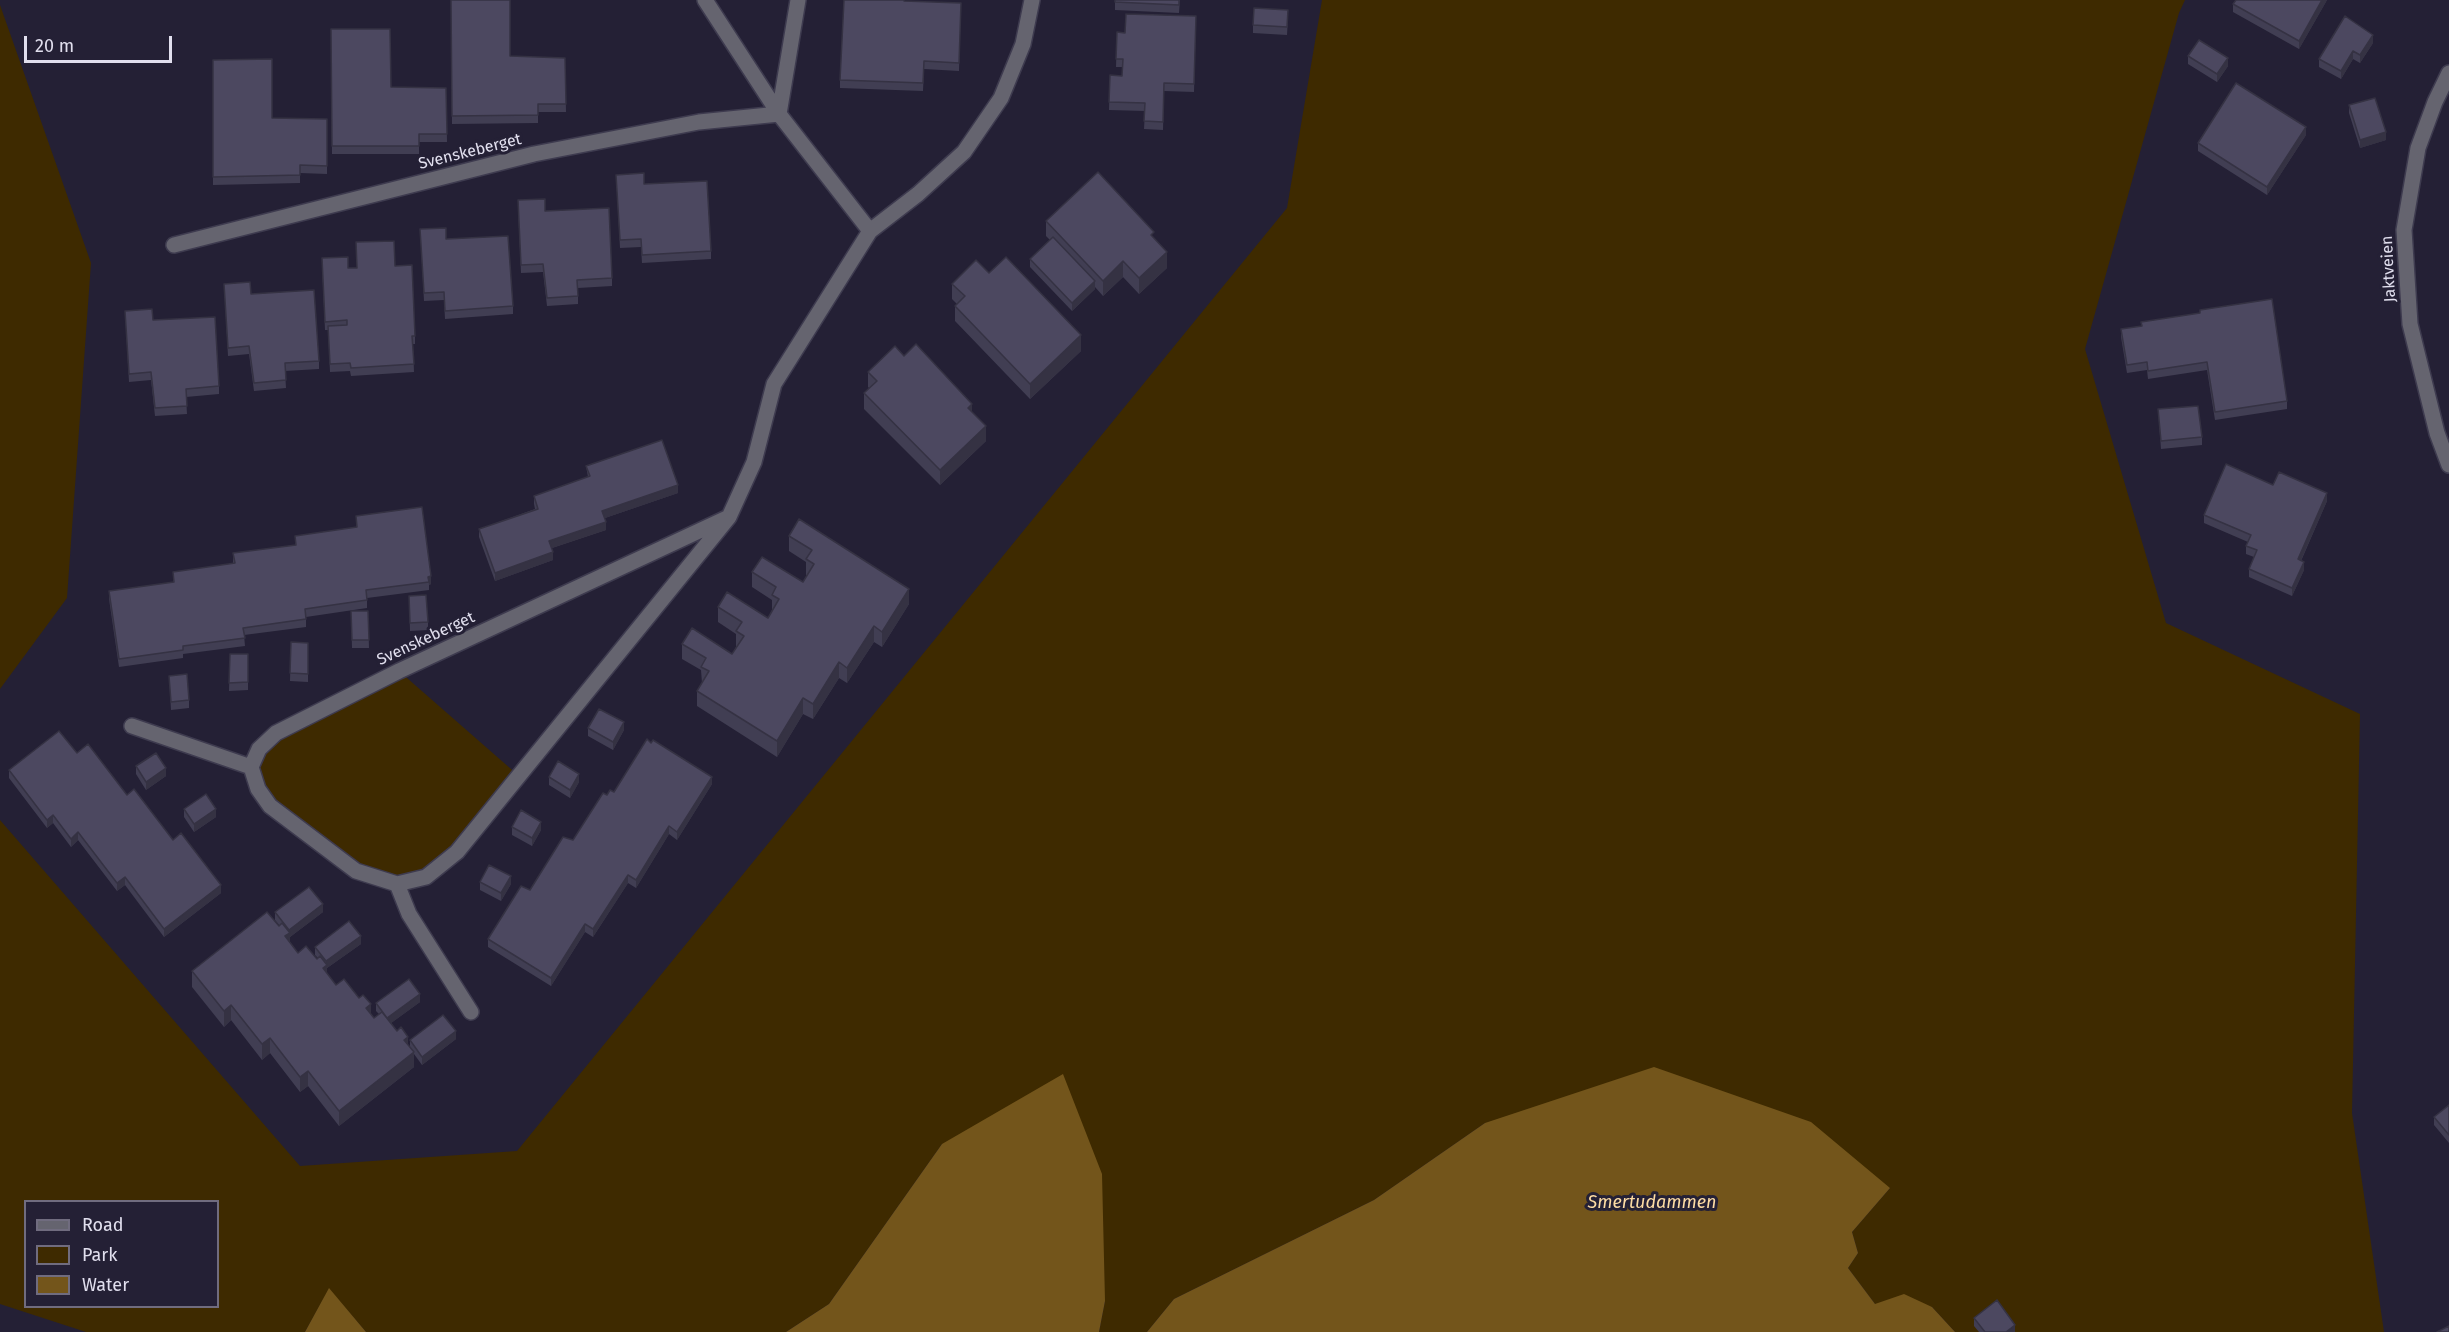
<!DOCTYPE html>
<style>
body{margin:0}
#map{position:relative;width:2449px;height:1332px;overflow:hidden;background:#242035;font-family:"Fira Sans",sans-serif}
canvas{display:block}
.legend{position:absolute;left:24px;top:1200px;width:195px;height:108px;box-sizing:border-box;background:#242035;border:2px solid #706c7f;margin:0;padding:8px 10px;list-style:none;font-size:18px;color:#e1dfee}
.legend li{display:flex;align-items:center;gap:12px;height:30px}
.legend b{width:30px;border:2px solid #706c7f}
.scale{position:absolute;left:24px;top:36px;width:148px;height:27px;box-sizing:border-box;border:3px solid #e1dfee;border-top:0;padding-left:8px;font-size:18px;line-height:21px;white-space:nowrap;color:#e1dfee;-webkit-text-stroke:4px #242035;paint-order:stroke}
</style>
<div id="map">
<canvas width="2449" height="1332"></canvas>
<ul class="legend">
<li><b style="height:8px;background:#65646f"></b>Road</li>
<li><b style="height:16px;background:#3e2a00"></b>Park</li>
<li><b style="height:16px;background:#73551b"></b>Water</li>
</ul>
<div class="scale">20 m</div>
</div>
<script>
const context = document.querySelector('canvas').getContext('2d');
context.lineJoin = 'round';
function fillPath(path, color) {
  context.fillStyle = color;
  context.fill(path, 'evenodd');
}
function poly(rows) {
  const path = new Path2D();
  for (const r of rows) {
    path.moveTo(r[0], r[1]);
    for (let i = 2; i < r.length; i += 2) path.lineTo(r[i], r[i + 1]);
  }
  return path;
}
function strokePath(path, color, width, dash) {
  context.strokeStyle = color;
  context.lineWidth = width;
  context.lineCap = dash ? 'butt' : 'round';
  context.setLineDash(dash || []);
  context.stroke(path);
}
function write(font, color, halo, rows, align = 'center') {
  context.font = font + ' "Fira Sans",sans-serif';
  context.lineWidth = 6;
  context.setLineDash([]);
  context.textBaseline = 'middle';
  context.strokeStyle = halo;
  context.fillStyle = color;
  for (const [text, x, y, turn = 0] of rows) {
    context.save();
    context.translate(x, y);
    context.rotate((+turn || 0) * Math.PI / 180);
    context.textAlign = isNaN(turn) ? turn : align;
    if (halo) context.strokeText(text, 0, 0);
    context.fillText(text, 0, 0);
    context.restore();
  }
}
fillPath(poly([
 [1322,0,2185,0,2179,13,2085,349,2166,623,2360,714,2352,1113,2384,1332,1955,1332,1932,1307,1875,1304,1848,1268,1858,1253,1852,1232,1890,1188,1485,1123,1374,1200,1174,1299,1147,1332,1099,1332,1105,1301,942,1144,829,1304,786,1332,366,1332,329,1289,305,1332,86,1332,0,1304,0,820,300,1166,517,1151,1287,208],
 [26,1202,218,1202,218,1306,26,1306],
 [0,5,91,263,67,598,0,689],
 [399,671,519,776,457,852,397,884,356,871,258,789,259,749]
]), '#3e2a00');
fillPath(poly([
 [1654,1067,1811,1122,1890,1188,1852,1232,1858,1253,1848,1268,1875,1304,1904,1294,1932,1307,1955,1332,1147,1332,1174,1299,1374,1200,1485,1123],
 [1063,1074,1102,1174,1105,1301,1099,1332,786,1332,829,1304,942,1144],
 [329,1288,366,1332,305,1332]
]), '#73551b');
const minor = poly([
 [705,0,779,114],
 [2449,73,2435,102,2418,148,2404,230,2410,324,2437,433,2449,465],
 [779,114,798,0],
 [174,245,534,154,699,122,779,114,870,231],
 [729,517,399,671,276,733,259,749,251,767,258,789,270,806,356,871,397,884,426,877,457,852,729,517,754,462,774,384,870,231,918,194,964,152,1001,98,1023,44,1032,0],
 [132,726,251,767],
 [397,884,409,914,471,1012]
]);
strokePath(minor, '#3e3b4f', 18);
strokePath(minor, '#65646f', 15);
fillPath(poly([
 [451,0,510,56,565,58,566,112,538,112,538,123,452,124],
 [1115,0,1180,0,1179,13,1115,10],
 [2236,0,2327,0,2299,49,2233,12,2233,4],
 [904,1,961,3,959,71,924,69,923,91,840,88,840,80],
 [1196,16,1194,92,1164,91,1163,130,1144,129,1145,111,1109,110,1110,75,1122,76,1122,67,1116,67,1117,32,1125,33],
 [1288,18,1287,35,1253,33,1253,25],
 [331,29,391,87,446,88,447,142,419,142,419,154,332,154],
 [2373,43,2360,63,2353,59,2341,79,2319,67,2319,59],
 [2188,56,2228,66,2217,82,2188,64],
 [213,60,272,118,327,119,327,174,300,173,300,183,213,185],
 [2349,105,2386,140,2360,148,2349,113],
 [2306,135,2267,195,2198,151,2198,143],
 [616,175,644,184,711,251,711,259,642,263,641,247,620,248],
 [518,208,545,211,612,278,612,286,578,288,578,304,547,306,543,272,521,273],
 [1046,221,1154,239,1167,268,1139,294,1123,277,1103,296,1095,287,1095,289,1072,311,1030,267,1030,259,1050,240,1046,236],
 [420,229,446,239,513,306,513,314,445,319,444,300,424,301],
 [322,266,348,268,395,266,415,336,415,344,413,344,414,372,351,376,350,371,330,372,328,330,325,330],
 [989,273,1081,351,1030,399,955,321,955,306,957,304,952,299,952,284],
 [224,284,251,294,319,361,319,369,285,371,286,388,254,391,249,354,228,356],
 [125,311,153,320,219,386,219,394,186,397,187,414,155,416,151,380,129,382],
 [2141,322,2287,401,2287,409,2215,420,2207,370,2148,379,2147,370,2127,373,2121,337,2121,329,2141,326],
 [904,356,972,412,986,441,940,485,864,409,864,393,869,388,868,387,868,372],
 [2158,409,2202,437,2202,445,2161,449],
 [586,466,678,493,605,518,606,530,552,548,553,560,495,581,479,537,479,529,535,509,534,504,534,496,588,477],
 [2273,485,2327,501,2301,561,2304,570,2292,596,2249,577,2249,569,2254,557,2246,554,2246,546,2248,542,2204,523,2204,515],
 [356,516,431,584,429,585,429,590,367,598,367,608,306,617,306,627,244,635,245,646,183,654,183,658,119,667,109,599,109,591,173,582,173,572,233,564,233,553,295,545,295,536,356,527],
 [789,536,909,604,882,647,874,642,847,683,839,678,813,719,803,714,777,757,697,706,697,691,702,683,701,670,682,659,682,644,732,654,736,647,736,634,718,622,718,607,768,618,772,610,772,600,752,587,752,572,803,582,807,575,806,575,806,562,789,551],
 [409,596,428,622,428,630,410,631],
 [351,611,368,611,369,648,352,648],
 [291,642,308,643,308,682,290,681],
 [230,654,248,654,248,690,229,691],
 [169,676,189,700,189,708,171,710],
 [588,728,624,730,613,750,588,736],
 [77,753,127,795,173,840,221,893,164,937,125,885,117,891,78,840,71,847,53,823,47,828,9,778,9,770],
 [136,766,166,776,146,790,136,774],
 [549,777,579,782,570,798,549,785],
 [712,784,677,840,669,834,636,888,628,883,593,937,585,932,551,986,488,947,488,939,573,840,607,795,614,792],
 [184,809,216,817,194,832,184,817],
 [512,827,541,830,532,846,512,835],
 [480,882,511,884,501,901,480,890],
 [275,912,323,912,290,937,290,942,298,953,317,959,318,958,315,955,315,947,361,944,327,968,327,974,336,985,371,1014,374,1018,379,1014,376,1011,376,1003,420,1002,391,1023,410,1047,410,1040,456,1039,422,1065,414,1054,414,1067,339,1126,308,1086,300,1092,270,1053,262,1060,231,1020,224,1027,192,987,192,971,279,926,279,925,275,920],
 [2449,1105,2449,1143,2434,1125,2434,1117],
 [1974,1318,2015,1332,1979,1332,1974,1326]
]), '#413e53');
fillPath(poly([
 [2322,0,2327,0,2299,49,2299,41],
 [2373,35,2373,43,2360,63,2360,55],
 [2353,51,2353,59,2341,79,2341,71],
 [2228,58,2228,66,2217,82,2217,74],
 [2306,127,2306,135,2267,195,2267,187],
 [2386,132,2386,140,2360,148,2360,140],
 [1167,252,1167,268,1139,294,1139,278],
 [1123,261,1123,277,1103,296,1103,281],
 [1095,281,1095,289,1072,311,1072,303],
 [1081,335,1081,351,1030,399,1030,384],
 [972,404,972,419,968,408],
 [986,426,986,441,940,485,940,470],
 [678,485,678,493,602,519,602,511],
 [2327,493,2327,501,2298,567,2298,559],
 [606,522,606,530,549,549,549,541],
 [553,552,553,560,495,581,495,573],
 [2304,562,2304,570,2292,596,2292,588],
 [431,576,431,584,429,585,428,577],
 [909,589,909,604,882,647,882,632],
 [874,626,874,642,847,683,847,668],
 [839,662,839,678,813,719,813,704],
 [803,698,803,714,777,757,777,741],
 [624,722,624,730,613,750,613,742],
 [166,768,166,776,146,790,146,782],
 [579,774,579,782,570,798,570,790],
 [712,777,712,784,677,840,677,832],
 [216,809,216,817,194,832,194,824],
 [53,815,53,823,47,828,47,820],
 [541,822,541,830,532,846,532,838],
 [669,826,669,834,636,888,636,880],
 [78,832,78,840,71,847,71,839],
 [628,875,628,883,593,937,593,929],
 [511,876,511,884,501,901,501,893],
 [125,877,125,885,117,891,117,883],
 [221,885,221,893,164,937,164,929],
 [323,904,323,912,290,937,290,949,285,936,289,934,289,930],
 [585,924,585,932,551,986,551,978],
 [361,936,361,944,327,968,327,981,323,968,326,966,326,961],
 [420,994,420,1002,387,1026,387,1018],
 [371,1004,371,1020,366,1008],
 [231,1005,231,1020,224,1027,224,1011],
 [456,1031,456,1039,422,1065,422,1057],
 [408,1037,408,1052,404,1040],
 [270,1038,270,1053,262,1060,262,1044],
 [414,1052,414,1067,339,1126,339,1111],
 [308,1071,308,1086,300,1092,300,1077],
 [2015,1325,2015,1332,2006,1332]
]), '#353243');
const building = poly([
 [451,0,510,0,510,56,565,58,566,104,538,104,538,115,452,116,451,0],
 [844,0,904,0,904,1,961,3,959,63,924,61,923,83,840,80,844,0],
 [1115,0,1179,0,1179,5,1115,2,1115,0],
 [2236,0,2322,0,2299,41,2233,4,2236,0],
 [1254,8,1288,10,1287,27,1253,25,1254,8],
 [1126,14,1196,16,1194,84,1164,83,1163,122,1144,121,1145,103,1109,102,1110,75,1122,76,1123,59,1116,59,1117,32,1125,33,1126,14],
 [2345,16,2373,35,2360,55,2353,51,2341,71,2319,59,2345,16],
 [331,29,390,29,391,87,446,88,447,134,419,134,419,146,332,146,331,29],
 [2199,40,2228,58,2217,74,2188,56,2199,40],
 [272,59,272,118,327,119,327,166,300,165,300,175,213,177,213,60,272,59],
 [2236,83,2306,127,2267,187,2198,143,2236,83],
 [2375,98,2386,132,2360,140,2349,105,2375,98],
 [1098,172,1154,232,1151,235,1167,252,1139,278,1123,261,1103,281,1046,221,1098,172],
 [644,173,644,184,707,181,711,251,642,255,641,239,620,240,616,175,644,173],
 [545,199,545,211,609,208,612,278,577,280,578,296,547,298,543,264,521,265,518,200,545,199],
 [446,228,446,239,508,236,513,306,445,311,444,292,424,293,420,229,446,228],
 [1053,237,1095,281,1072,303,1030,259,1053,237],
 [394,241,395,266,412,265,415,336,412,336,414,364,351,368,350,363,330,364,328,326,347,325,347,320,325,322,322,258,348,257,348,268,357,268,356,242,394,241],
 [1006,257,1081,335,1030,384,955,306,965,296,952,284,976,260,989,273,1006,257],
 [250,282,251,294,314,290,319,361,285,363,286,380,254,383,249,346,228,348,224,284,250,282],
 [2272,299,2287,401,2215,412,2207,362,2148,371,2147,362,2127,365,2121,329,2142,326,2141,322,2200,313,2200,310,2272,299],
 [152,309,153,320,215,317,219,386,186,389,187,406,155,408,151,372,129,374,125,311,152,309],
 [916,344,972,404,968,408,986,426,940,470,864,393,877,381,868,372,895,346,904,356,916,344],
 [2198,406,2202,437,2161,441,2158,409,2198,406],
 [662,440,678,485,602,511,606,522,549,541,553,552,495,573,479,529,538,509,534,496,590,476,586,466,662,440],
 [2226,464,2273,485,2279,472,2327,493,2298,559,2304,562,2292,588,2249,569,2257,550,2246,546,2251,535,2204,515,2226,464],
 [422,507,431,576,428,577,429,582,366,590,367,600,305,609,306,619,243,628,245,638,183,646,183,650,119,659,109,591,174,582,173,572,235,563,233,553,296,545,295,536,357,527,356,516,422,507],
 [799,519,909,589,882,632,874,626,847,668,839,662,813,704,803,698,777,741,697,691,709,671,701,667,706,658,682,644,692,628,732,654,744,636,736,631,742,622,718,607,727,592,768,618,779,599,772,595,776,587,752,572,762,557,803,582,814,564,806,559,812,550,789,536,799,519],
 [426,595,428,622,410,623,409,596,426,595],
 [351,611,368,611,369,640,352,640,351,611],
 [291,642,308,643,308,674,290,673,291,642],
 [230,654,248,654,248,682,229,683,230,654],
 [187,674,189,700,171,702,169,676,187,674],
 [599,709,624,722,613,742,588,728,599,709],
 [59,731,77,753,88,744,127,795,134,789,173,840,181,833,221,885,164,929,125,877,117,883,78,832,71,839,53,815,47,820,9,770,59,731],
 [647,739,651,743,653,740,712,777,677,832,669,826,636,880,628,875,593,929,585,924,551,978,488,939,521,886,530,890,563,837,573,840,603,793,607,795,610,790,614,792,647,739],
 [156,753,166,768,146,782,136,766,156,753],
 [558,761,579,774,570,790,549,777,558,761],
 [206,794,216,809,194,824,184,809,206,794],
 [521,810,541,822,532,838,512,827,521,810],
 [489,865,511,876,501,893,480,882,489,865],
 [309,887,323,904,289,930,275,912,309,887],
 [267,912,279,926,282,923,290,933,285,936,298,953,306,946,317,959,320,956,327,965,323,968,336,985,344,979,359,998,363,995,371,1004,366,1008,374,1018,382,1012,397,1031,401,1027,408,1037,404,1040,414,1052,339,1111,308,1071,300,1077,270,1038,262,1044,231,1005,224,1011,192,971,267,912],
 [349,921,361,936,326,961,315,947,349,921],
 [409,979,420,994,387,1018,376,1003,409,979],
 [443,1015,456,1031,422,1057,410,1040,443,1015],
 [2449,1105,2449,1135,2434,1117,2449,1105],
 [1997,1300,2015,1325,2006,1332,1985,1332,1974,1318,1997,1300],
 [2449,1326,2449,1332,2437,1332,2449,1326]
]);
fillPath(building, '#4c4860');
strokePath(building, '#353243', 1.5);
write('16px', '#e1dfee', '#242035', [
 ["Svenskeberget",470,152,-14],
 ["Jaktveien",2389,269,-93],
 ["Svenskeberget",426,639,-25]
]);
write('italic 18px', '#fddca4', '#242035', [
 ["Smertudammen",1652,1203]
]);
</script>
